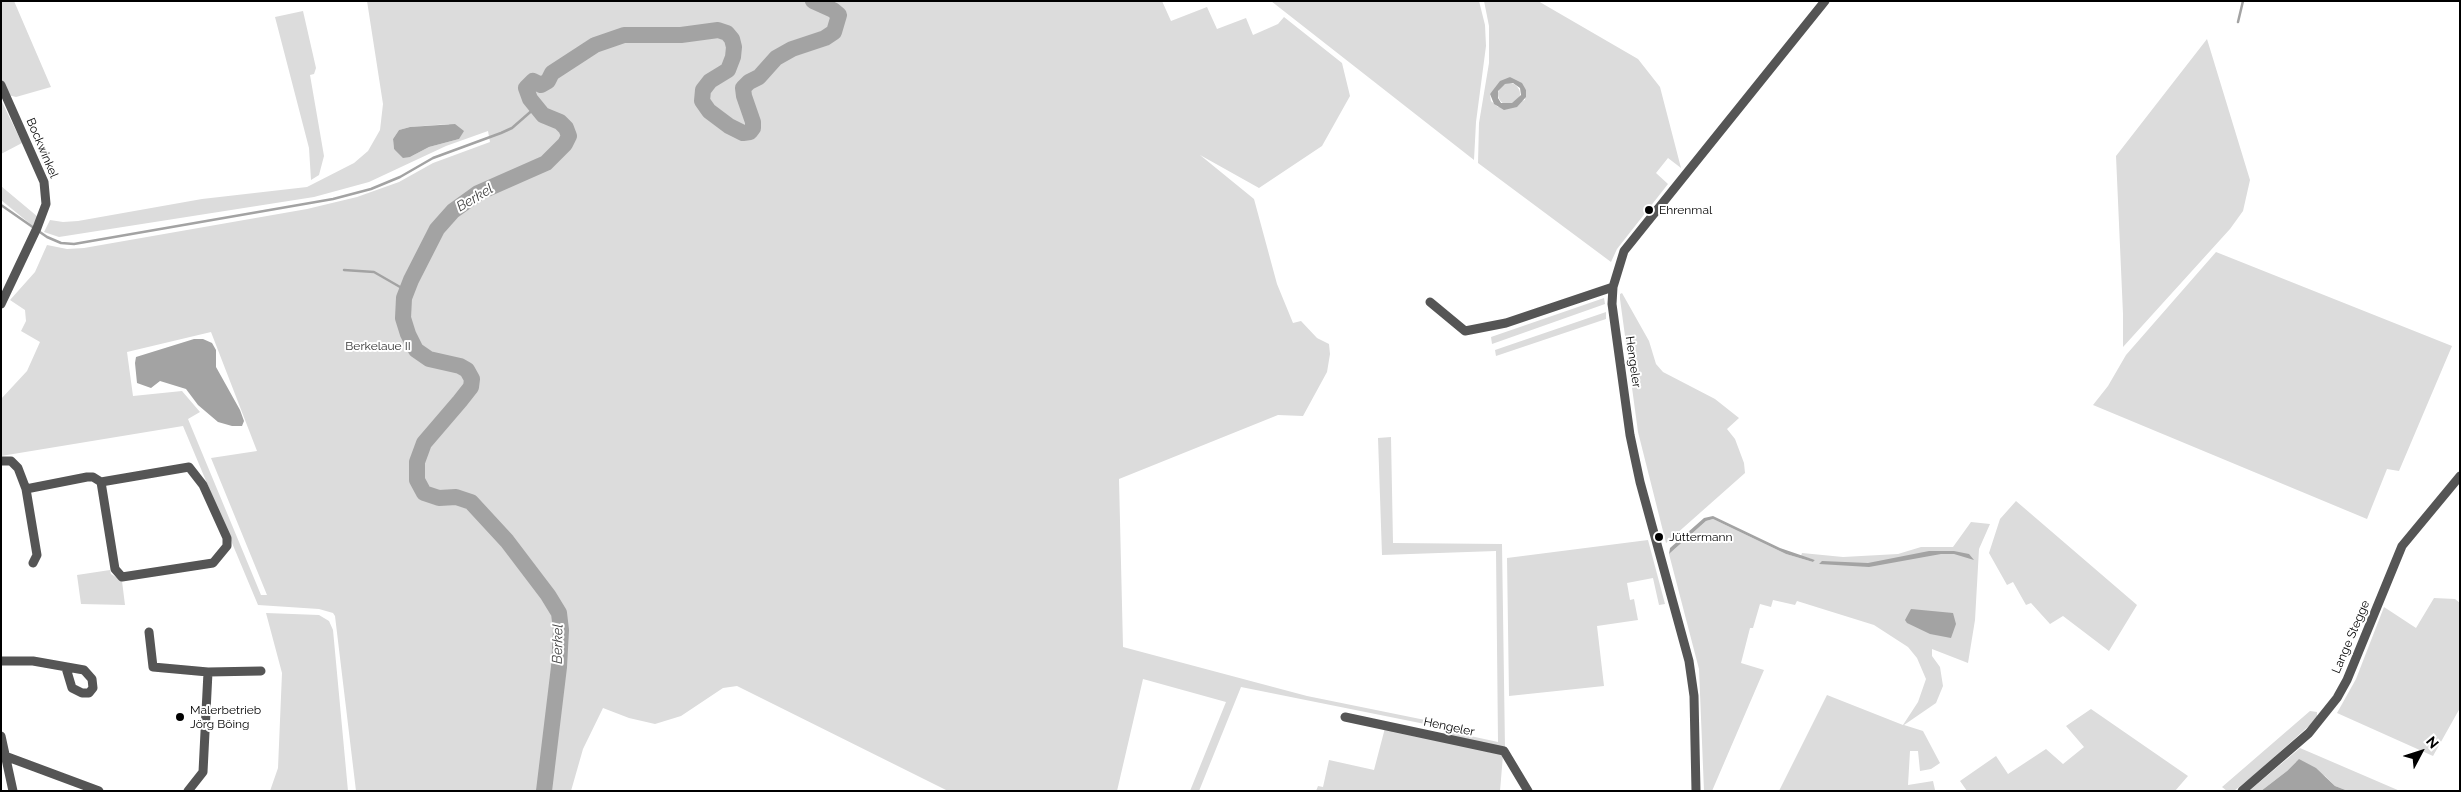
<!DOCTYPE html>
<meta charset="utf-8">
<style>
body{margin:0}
#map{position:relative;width:2461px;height:792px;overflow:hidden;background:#fff;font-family:Raleway,sans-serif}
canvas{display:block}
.frame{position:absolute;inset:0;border:2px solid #000;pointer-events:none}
.north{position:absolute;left:2396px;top:727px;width:50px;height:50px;-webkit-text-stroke:4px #fff;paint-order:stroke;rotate:50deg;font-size:14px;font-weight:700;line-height:20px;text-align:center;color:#000}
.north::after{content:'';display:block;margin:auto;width:18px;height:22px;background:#000;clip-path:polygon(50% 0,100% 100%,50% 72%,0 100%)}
</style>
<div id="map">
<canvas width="2461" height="792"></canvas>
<div class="frame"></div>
<div class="north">N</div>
</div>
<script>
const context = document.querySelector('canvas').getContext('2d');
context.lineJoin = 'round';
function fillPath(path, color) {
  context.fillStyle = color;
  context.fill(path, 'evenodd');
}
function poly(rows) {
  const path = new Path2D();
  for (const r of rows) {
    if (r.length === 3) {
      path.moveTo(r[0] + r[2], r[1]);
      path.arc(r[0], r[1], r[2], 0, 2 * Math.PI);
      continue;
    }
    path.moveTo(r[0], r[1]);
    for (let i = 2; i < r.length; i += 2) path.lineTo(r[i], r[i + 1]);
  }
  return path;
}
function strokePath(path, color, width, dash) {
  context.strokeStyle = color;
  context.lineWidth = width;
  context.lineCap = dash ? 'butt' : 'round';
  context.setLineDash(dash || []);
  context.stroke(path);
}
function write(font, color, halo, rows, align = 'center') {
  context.font = font + ' Raleway,sans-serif';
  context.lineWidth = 4;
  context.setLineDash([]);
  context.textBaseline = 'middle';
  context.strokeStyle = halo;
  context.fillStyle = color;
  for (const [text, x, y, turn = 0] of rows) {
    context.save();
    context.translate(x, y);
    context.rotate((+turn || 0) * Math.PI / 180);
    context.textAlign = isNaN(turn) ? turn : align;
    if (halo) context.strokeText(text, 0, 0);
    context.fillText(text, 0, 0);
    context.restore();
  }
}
fillPath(poly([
 [1,1,14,1,51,87,16,97,8,95,1,79],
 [367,1,1162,1,1171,21,1207,7,1217,29,1246,18,1253,35,1278,24,1284,17,1342,63,1350,96,1322,146,1259,188,1200,155,1254,199,1277,284,1293,323,1301,321,1317,338,1329,344,1330,354,1327,372,1303,416,1278,415,1119,479,1123,647,1307,696,1435,722,1430,725,1241,687,1199,791,1190,791,1226,702,1143,679,1117,791,948,791,737,686,723,688,681,716,655,724,629,718,603,708,583,749,571,791,356,791,335,616,333,613,319,609,258,605,183,426,1,456,1,399,27,371,40,342,21,331,26,321,25,310,10,300,35,272,47,245,67,249,84,248,307,209,357,197,399,182,433,163,490,142,488,131,446,146,369,182,314,197,59,237,44,232,50,220,63,222,78,221,202,199,307,187,354,163,368,151,380,130,383,104],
 [449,124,459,139,429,147,410,157,394,149,393,139,399,130,410,127],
 [211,332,257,451,211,458,267,595,261,595,188,419,200,412,182,391,133,396,127,352],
 [1271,1,1479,1,1485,25,1486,46,1476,122,1474,160],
 [1484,1,1538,1,1638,59,1660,87,1681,168,1668,158,1656,173,1668,184,1617,249,1611,262,1478,163,1479,123,1489,63,1489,26],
 [1510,77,1526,90,1525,100,1498,107,1491,101,1490,94],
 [303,11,316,68,314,74,310,75,324,156,319,175,311,180,309,148,275,17],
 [2207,39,2250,180,2243,211,2230,229,2123,347,2123,314,2116,156],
 [1509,94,11],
 [1,100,22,143,1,154],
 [1,186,38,217,34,227,1,200],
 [2216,252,2452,346,2399,471,2387,469,2367,519,2093,405,2108,386,2126,355],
 [1622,293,1649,341,1656,364,1663,372,1715,399,1739,418,1727,429,1735,439,1744,463,1745,473,1666,543,1638,432,1620,299,1620,294],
 [1604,298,1605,304,1492,344,1491,337],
 [1606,312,1606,319,1496,356,1495,350],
 [1391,437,1393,543,1502,544,1505,749,1448,735,1452,732,1498,742,1496,551,1382,555,1378,438],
 [2016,501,2137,605,2109,651,2063,616,2050,624,2031,603,2026,605,2013,582,2007,585,1989,553,2000,519],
 [1713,519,1786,554,1813,562,1815,560,1801,556,1802,553,1843,557,1898,554,1921,547,1953,547,1971,522,1990,524,1979,549,1975,620,1968,663,1932,649,1932,656,1940,667,1943,686,1936,703,1904,725,1923,731,1940,763,1931,769,1920,771,1918,751,1910,751,1908,785,1933,781,1935,790,1779,791,1827,695,1903,725,1918,702,1926,679,1917,658,1908,647,1874,625,1797,601,1795,605,1773,600,1771,607,1760,604,1753,628,1750,628,1741,663,1764,670,1712,791,1704,791,1699,669,1669,554,1706,521],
 [1648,540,1665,604,1659,605,1653,578,1627,583,1630,600,1634,599,1638,620,1597,626,1604,686,1509,696,1507,558],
 [110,570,111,574,122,581,125,605,81,604,77,575],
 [2434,598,2455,599,2460,603,2460,708,2433,756,2337,713,2356,679,2384,607,2416,628],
 [266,613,319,615,329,621,333,630,348,791,270,791,278,768,282,673],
 [2091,709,2188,776,2175,791,1967,791,1960,781,1996,756,2008,774,2046,749,2063,764,2084,747,2066,726],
 [2310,711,2317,712,2317,717,2311,724,2253,776,2234,791,2227,791,2222,787],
 [1385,728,1503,755,1500,791,1316,791,1318,786,1323,787,1329,760,1374,770],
 [2300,748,2400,791,2348,791,2335,786,2325,776,2296,762,2287,771,2261,791,2249,791]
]), '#dcdcdc');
fillPath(poly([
 [1510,77,1522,83,1526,90,1526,97,1517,107,1504,110,1494,104,1490,94,1500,81],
 [1513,83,1520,88,1521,95,1512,103,1501,103,1498,98,1498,91,1505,84],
 [455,124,464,131,459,139,429,147,410,157,403,158,394,149,393,139,399,130,410,127],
 [194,339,203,339,212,343,216,350,216,367,240,410,244,421,242,426,232,426,218,422,198,405,186,389,160,381,151,388,137,383,135,363,136,357],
 [1713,516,1780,548,1815,560,1813,562,1786,554,1713,519,1706,521,1669,554,1670,548,1704,518],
 [1929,551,1954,551,1969,554,1974,560,1954,554,1941,554,1869,567,1819,564,1822,561,1868,563],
 [1911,609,1953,613,1956,624,1951,638,1930,634,1907,623,1905,620],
 [2299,759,2316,768,2335,786,2348,791,2261,791,2287,771]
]), '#a3a3a3');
strokePath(poly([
 [2238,22,2243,1],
 [1,205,47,237,61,243,74,244,333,199,371,189,400,177,433,158,501,133,512,128,536,107],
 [344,270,374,272,407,291]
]), '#a3a3a3', 2.5);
strokePath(poly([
 [544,791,559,667,561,630,559,613,548,595,507,541,471,502,456,497,439,498,424,493,417,480,417,462,424,443,460,401,471,387,472,379,467,370,460,366,429,359,416,350,408,334,403,318,404,298,411,280,437,229,453,211,478,193,546,163,565,144,569,136,566,128,560,122,543,115,530,99,526,88,533,81,541,85,548,81,552,73,595,45,624,35,681,35,718,30,727,33,732,39,734,47,733,57,728,70,710,81,703,90,702,101,709,111,729,126,743,133,750,132,753,128,753,122,744,96,743,88,749,82,759,77,776,58,792,49,825,38,834,32,839,15,833,10,813,1]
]), '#a3a3a3', 16);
strokePath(poly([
 [1,85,44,182,46,204,37,228,1,304],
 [1430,302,1465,331,1506,323,1613,287],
 [1,461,11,461,18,468,26,489,87,477,93,477,101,482,189,467,203,485,227,538,227,546,213,563,122,577,115,569,101,482],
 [26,489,37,555,33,563],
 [149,632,153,667,208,672,261,671],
 [1,661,33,661,84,670,92,679,93,688,89,693,82,693,72,688,66,668],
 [1345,717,1504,751,1528,791],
 [1,736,13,791],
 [5,756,99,791],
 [188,791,203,772,208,672],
 [1696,791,1694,696,1689,661,1640,482,1630,435,1612,304,1613,287,1624,251,1825,1],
 [2242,791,2309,733,2337,698,2347,680,2402,546,2460,476]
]), '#555', 9);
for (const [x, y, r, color] of [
 [1649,210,5,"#000"],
 [1659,537,5,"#000"],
 [180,717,5,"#000"]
]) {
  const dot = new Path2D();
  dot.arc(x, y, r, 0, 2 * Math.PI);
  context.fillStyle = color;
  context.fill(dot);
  strokePath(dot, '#fff', 2);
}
write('12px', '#000', '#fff', [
 ["Bockwinkel",42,148,67],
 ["Hengeler",1633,362,82],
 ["Lange Stegge",2351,637,-67],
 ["Hengeler",1449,727,12]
]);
write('12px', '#000', '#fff', [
 ["Ehrenmal",1659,210],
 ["Jüttermann",1669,537],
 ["Malerbetrieb",190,710],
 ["Jörg Böing",190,724]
], 'left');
write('12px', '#333', '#fff', [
 ["Berkelaue II",378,346]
]);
write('italic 14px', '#444', '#fff', [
 ["Berkel",475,198,-31],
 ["Berkel",558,644,-89]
]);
</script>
